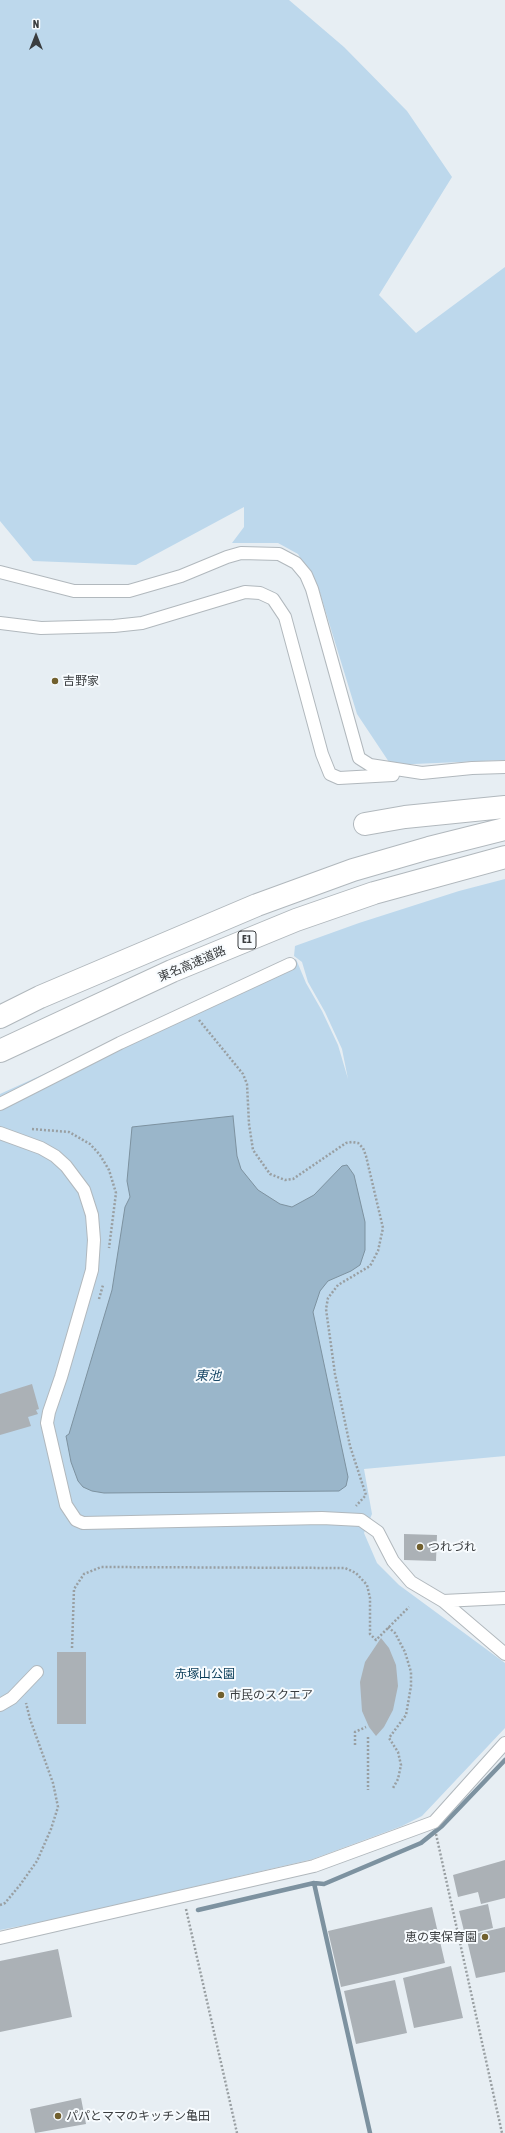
<!DOCTYPE html>
<meta charset="utf-8">
<style>
body{margin:0}
#map{position:relative;width:505px;height:2133px;overflow:hidden;background:#e7eef3;font-family:"Asap Condensed",sans-serif}
canvas{display:block}
.north{position:absolute;left:16px;top:16px;width:40px;height:40px;-webkit-text-stroke:3px #f7fbfe;paint-order:stroke;rotate:0deg;font-size:11px;font-weight:700;line-height:16px;text-align:center;color:#3a3d3f}
.north::after{content:'';display:block;margin:auto;width:14px;height:18px;background:#3a3d3f;clip-path:polygon(50% 0,100% 100%,50% 72%,0 100%)}
</style>
<div id="map">
<canvas width="505" height="2133"></canvas>
<div class="north">N</div>
</div>
<script>
const context = document.querySelector('canvas').getContext('2d');
context.lineJoin = 'round';
function fillPath(path, color) {
  context.fillStyle = color;
  context.fill(path, 'evenodd');
}
function poly(rows) {
  const path = new Path2D();
  for (const r of rows) {
    path.moveTo(r[0], r[1]);
    for (let i = 2; i < r.length; i += 2) path.lineTo(r[i], r[i + 1]);
  }
  return path;
}
function strokePath(path, color, width, dash) {
  context.strokeStyle = color;
  context.lineWidth = width;
  context.lineCap = dash ? 'butt' : 'round';
  context.setLineDash(dash || []);
  context.stroke(path);
}
function write(font, color, halo, rows, align = 'center') {
  context.font = font + ' "Asap Condensed","Noto Sans JP",sans-serif';
  context.lineWidth = 4;
  context.setLineDash([]);
  context.textBaseline = 'middle';
  context.strokeStyle = halo;
  context.fillStyle = color;
  for (const [text, x, y, turn = 0] of rows) {
    context.save();
    context.translate(x, y);
    context.rotate((+turn || 0) * Math.PI / 180);
    context.textAlign = isNaN(turn) ? turn : align;
    if (halo) context.strokeText(text, 0, 0);
    context.fillText(text, 0, 0);
    context.restore();
  }
}
fillPath(poly([
 [0,0,289,0,344,47,407,111,452,177,379,295,416,333,505,267,505,760,391,765,357,714,319,590,298,554,278,543,232,543,244,527,244,507,136,565,33,561,0,521],
 [505,879,505,1456,364,1469,372,1514,364,1533,377,1563,399,1585,505,1663,505,1728,422,1816,402,1826,313,1859,56,1919,0,1930,0,1094,296,959,306,983,322,1011,338,1045,348,1079,342,1049,325,1012,308,982,302,962,294,956,295,946,359,923,459,891]
]), '#bdd8ec');
const water = poly([
 [233,1116,237,1156,241,1169,258,1190,280,1204,292,1207,314,1195,342,1166,347,1165,354,1175,365,1222,365,1250,360,1265,351,1271,328,1281,320,1291,313,1312,348,1477,346,1486,339,1491,104,1493,92,1491,83,1487,78,1481,71,1462,66,1436,69,1434,112,1290,125,1207,130,1197,127,1181,132,1127,233,1116]
]);
fillPath(water, '#9ab6ca');
strokePath(water, '#7d92a0', 1);
strokePath(poly([
 [314,1883,370,2133],
 [198,1910,314,1883,324,1884,421,1843,442,1826,505,1760]
]), '#7d92a0', 4.5);
fillPath(poly([
 [32,1384,39,1409,36,1410,38,1414,28,1417,31,1426,0,1435,0,1394],
 [404,1534,437,1535,436,1561,404,1560],
 [381,1638,389,1648,396,1665,398,1686,393,1710,384,1727,376,1736,369,1727,362,1711,360,1682,365,1662],
 [57,1652,86,1652,86,1724,57,1724],
 [505,1860,505,1898,481,1904,478,1892,458,1897,453,1875],
 [488,1904,493,1928,465,1935,459,1911],
 [432,1907,445,1963,341,1987,328,1931],
 [505,1927,505,1972,476,1978,466,1936],
 [58,1949,72,2017,0,2032,0,1961],
 [451,1966,463,2018,414,2028,403,1978],
 [395,1980,407,2033,356,2044,344,1991],
 [81,2098,86,2124,35,2133,30,2109]
]), '#abb1b6');
const minor = poly([
 [0,572,74,591,129,591,181,576,227,557,241,553,279,554,296,563,306,575,312,589,359,758,370,765,422,773,472,768,505,767],
 [0,623,41,628,114,626,142,623,245,592,260,593,273,599,285,617,322,754,330,774,339,778,393,775],
 [0,1104,120,1043,290,964],
 [0,1133,41,1148,55,1156,66,1166,84,1190,92,1215,94,1240,92,1270,61,1377,49,1412,47,1423,66,1505,76,1520,83,1523,322,1518,361,1520,378,1532,393,1561,411,1582,443,1601,505,1654],
 [443,1601,505,1598],
 [0,1705,12,1698,37,1672],
 [0,1938,314,1866,434,1822,505,1743]
]);
const motorway = poly([
 [365,824,405,817,505,807],
 [0,1017,40,997,257,905,353,870,429,848,505,829],
 [0,1051,172,971,296,920,374,893,505,857]
]);
strokePath(minor, '#b1b8bd', 14);
strokePath(motorway, '#b1b8bd', 24);
strokePath(poly([
 [199,1020,243,1074,247,1084,249,1124,253,1150,270,1174,285,1180,293,1179,346,1143,352,1142,358,1143,363,1148,366,1156,383,1228,378,1251,370,1266,338,1285,328,1298,326,1309,335,1374,350,1446,366,1495,356,1506],
 [32,1129,69,1132,90,1144,100,1155,109,1170,116,1193,109,1248],
 [99,1299,103,1285],
 [388,1627,395,1633,405,1652,411,1672,411,1686,406,1715,389,1738,398,1752,401,1765,398,1779,393,1788],
 [72,1648,74,1589,84,1574,101,1567,345,1568,356,1573,367,1585,370,1598,370,1634,376,1640,409,1607],
 [368,1737,368,1790],
 [355,1745,355,1732,366,1727],
 [436,1834,502,2133],
 [0,1905,5,1903,20,1885,37,1861,51,1829,58,1807,53,1783,30,1719,26,1703],
 [186,1909,237,2133]
]), '#999fa2', 2.5, [2, 2]);
strokePath(minor, '#fff', 12);
strokePath(motorway, '#fff', 22);
for (const [x, y, r, color] of [
 [55,681,4,"#71602e"],
 [420,1547,4,"#71602e"],
 [221,1695,4,"#71602e"],
 [485,1937,4,"#71602e"],
 [58,2116,4,"#71602e"]
]) {
  const dot = new Path2D();
  dot.arc(x, y, r, 0, 2 * Math.PI);
  context.fillStyle = color;
  context.fill(dot);
  strokePath(dot, '#f7fbfe', 1.5);
}
for (const [x, y, w] of [
 [247,940,18]
]) {
  const box = new Path2D();
  box.roundRect(x - w / 2, y - 9, w, 18, 3);
  context.fillStyle = '#f7fbfe';
  context.fill(box);
  strokePath(box, '#3a3d3f', 1);
}
write('bold 11px', '#3a3d3f', null, [
 ["E1",247,940]
]);
write('12px', '#3a3d3f', '#f7fbfe', [
 ["吉野家",63,681],
 ["つれづれ",428,1547],
 ["市民のスクエア",229,1695],
 ["恵の実保育園",477,1937,"right"],
 ["パパとママのキッチン亀田",66,2116]
], 'left');
write('12px', '#3a3d3f', '#f7fbfe', [
 ["東名高速道路",192,964,-23]
]);
write('12px', '#053956', '#f7fbfe', [
 ["赤塚山公園",205,1674]
]);
write('italic 13px', '#1a4968', '#f7fbfe', [
 ["東池",208,1376]
]);
</script>
